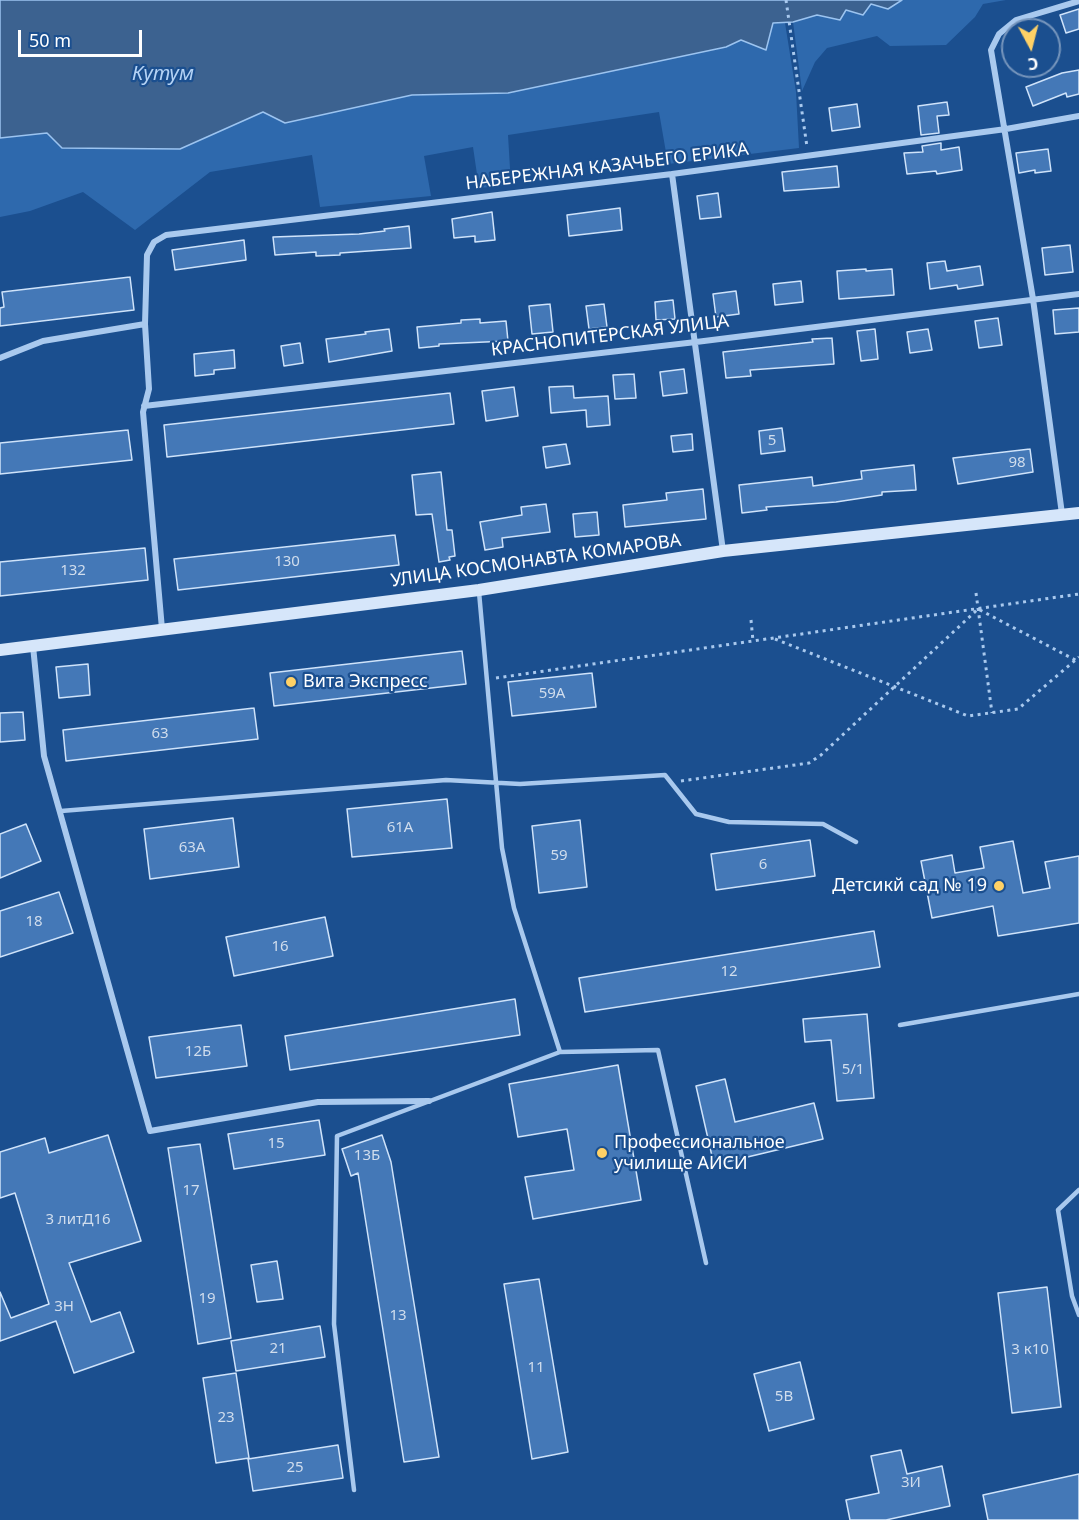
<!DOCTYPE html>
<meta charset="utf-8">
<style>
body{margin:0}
#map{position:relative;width:1079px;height:1520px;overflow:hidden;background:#1b4f8f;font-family:"Noto Sans",sans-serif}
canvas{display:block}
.north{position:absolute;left:1001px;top:18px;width:60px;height:60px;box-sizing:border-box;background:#1b4f8f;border:2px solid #7695bc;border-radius:50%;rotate:173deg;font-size:16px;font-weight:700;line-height:24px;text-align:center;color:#fff}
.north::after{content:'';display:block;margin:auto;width:21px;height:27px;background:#ffd166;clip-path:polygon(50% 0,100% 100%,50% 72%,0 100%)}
.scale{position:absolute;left:18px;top:30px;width:124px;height:27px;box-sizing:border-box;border:3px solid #fff;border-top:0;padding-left:8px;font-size:18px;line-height:21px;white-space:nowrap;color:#fff;-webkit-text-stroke:4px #1b4f8f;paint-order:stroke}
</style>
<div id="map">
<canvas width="1079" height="1520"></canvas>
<div class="north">С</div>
<div class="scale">50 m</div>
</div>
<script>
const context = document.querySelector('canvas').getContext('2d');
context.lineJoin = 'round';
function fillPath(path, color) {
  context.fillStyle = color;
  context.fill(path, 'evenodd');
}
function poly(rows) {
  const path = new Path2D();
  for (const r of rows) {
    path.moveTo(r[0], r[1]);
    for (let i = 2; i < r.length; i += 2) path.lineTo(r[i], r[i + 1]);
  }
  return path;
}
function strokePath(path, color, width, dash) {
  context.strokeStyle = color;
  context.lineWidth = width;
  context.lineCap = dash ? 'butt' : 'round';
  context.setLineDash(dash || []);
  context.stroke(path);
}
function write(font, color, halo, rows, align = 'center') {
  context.font = font + ' "Noto Sans",sans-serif';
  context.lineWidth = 4.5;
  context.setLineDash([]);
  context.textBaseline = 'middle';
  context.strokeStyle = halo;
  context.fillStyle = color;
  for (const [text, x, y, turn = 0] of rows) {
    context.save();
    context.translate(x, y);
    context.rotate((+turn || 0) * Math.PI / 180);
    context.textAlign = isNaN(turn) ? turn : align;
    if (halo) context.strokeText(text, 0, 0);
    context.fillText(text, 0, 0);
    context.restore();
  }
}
fillPath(poly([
 [902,0,1006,0,983,4,975,17,946,45,890,46,877,36,827,48,815,62,802,91,793,22,817,15,840,19,846,10,871,4,888,9],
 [773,23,785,23,796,92,799,148,668,164,659,112,508,135,511,185,479,188,473,147,424,156,431,196,320,207,312,155,210,172,135,230,83,192,30,211,0,217,0,138,47,133,180,149,263,112,285,123,412,95,508,93,726,47]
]), '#2e69ad');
const water = poly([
 [0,0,902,0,888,9,871,4,863,15,846,10,840,20,817,15,793,22,773,23,766,50,741,40,726,47,508,93,412,95,285,123,263,112,180,149,62,148,47,133,0,138,0,0]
]);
fillPath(water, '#3c6290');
strokePath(water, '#9cc4f0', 1.5);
const building = poly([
 [1079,9,1079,29,1066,33,1060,15,1079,9],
 [1079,70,1079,94,1067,97,1066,93,1033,106,1026,87,1062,73,1079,70],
 [947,102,949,115,937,116,939,133,921,135,918,106,947,102],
 [857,104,860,127,832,131,829,108,857,104],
 [941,143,941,150,959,147,962,170,937,174,936,171,907,174,904,153,923,152,922,146,941,143],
 [1048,149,1051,171,1035,173,1035,170,1019,173,1016,153,1048,149],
 [837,166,839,187,784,191,782,172,837,166],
 [718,193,721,217,700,219,697,196,718,193],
 [620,208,622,230,569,236,567,215,620,208],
 [492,212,495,240,475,242,475,236,454,238,452,219,492,212],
 [409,226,411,248,340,253,340,255,316,256,316,252,275,255,273,237,359,234,385,231,384,229,409,226],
 [244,240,246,260,175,270,172,250,244,240],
 [1070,245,1073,272,1045,275,1042,248,1070,245],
 [945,261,947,271,980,266,983,285,958,289,957,285,930,289,927,263,945,261],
 [866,269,866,271,892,269,894,295,839,299,837,271,866,269],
 [130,277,134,310,0,326,0,308,4,307,2,292,130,277],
 [801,281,803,302,775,305,773,284,801,281],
 [736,291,739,314,716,317,713,294,736,291],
 [673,300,675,319,656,320,655,302,673,300],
 [550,304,553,332,532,334,529,306,550,304],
 [604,304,607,327,589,329,586,306,604,304],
 [1079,308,1079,332,1055,334,1053,310,1079,308],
 [998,318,1002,345,979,348,975,321,998,318],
 [480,319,480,323,506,321,508,341,439,344,439,346,419,348,417,327,461,323,461,320,480,319],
 [389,329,392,351,329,362,326,339,366,334,365,332,389,329],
 [875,329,878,359,861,361,857,331,875,329],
 [928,329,932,350,910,353,907,332,928,329],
 [832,338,834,364,750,370,751,376,726,378,723,352,813,342,812,339,832,338],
 [300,343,303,363,284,366,281,346,300,343],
 [234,350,235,368,214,370,214,374,195,376,194,354,234,350],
 [684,369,687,393,663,396,660,372,684,369],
 [634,374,636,398,615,399,613,375,634,374],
 [573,386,574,398,608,396,610,425,587,427,586,410,551,413,549,387,573,386],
 [514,387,518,416,486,421,482,391,514,387],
 [450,393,454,424,167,457,164,425,450,393],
 [782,428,785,451,761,454,759,431,782,428],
 [128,430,132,460,0,474,0,443,128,430],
 [692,434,693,450,673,452,671,436,692,434],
 [566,444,570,464,546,468,543,447,566,444],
 [1030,449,1033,472,958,484,953,458,1030,449],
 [914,465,916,490,882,492,882,495,836,502,766,507,767,510,742,513,739,485,812,477,813,486,862,479,861,471,914,465],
 [441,472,447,530,452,530,455,556,449,557,450,560,439,562,432,514,416,515,412,475,441,472],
 [703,489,706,519,625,527,623,505,667,500,666,493,703,489],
 [546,504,550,532,502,538,503,547,485,550,480,522,522,515,521,507,546,504],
 [597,512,599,535,575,537,573,514,597,512],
 [395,535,399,565,178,590,174,559,395,535],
 [145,548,148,580,0,596,0,562,145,548],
 [462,651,466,684,274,706,270,673,462,651],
 [88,664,90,695,59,698,56,667,88,664],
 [592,673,596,707,512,716,508,682,592,673],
 [254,708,258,739,66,761,63,730,254,708],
 [23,712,25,740,0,742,0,713,23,712],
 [447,799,452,848,352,857,347,809,447,799],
 [233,818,239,867,150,879,144,829,233,818],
 [580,820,587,887,539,893,532,826,580,820],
 [26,824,41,861,0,878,0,834,26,824],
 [810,840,815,876,716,890,711,854,810,840],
 [1013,841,1023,893,1050,888,1045,862,1079,856,1079,923,998,936,993,906,932,918,921,861,952,855,955,873,984,868,980,847,1013,841],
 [59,892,73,933,0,957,0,911,59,892],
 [325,917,333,956,234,976,226,937,325,917],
 [874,931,880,967,585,1012,579,978,874,931],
 [515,999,520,1035,290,1070,285,1036,515,999],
 [867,1014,874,1098,837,1101,831,1040,805,1042,803,1019,867,1014],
 [241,1025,247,1066,156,1078,149,1037,241,1025],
 [618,1065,641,1200,533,1219,525,1177,574,1170,567,1129,518,1137,509,1084,618,1065],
 [725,1079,735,1122,814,1103,823,1139,714,1165,696,1086,725,1079],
 [319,1120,325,1155,234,1169,228,1134,319,1120],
 [108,1135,141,1241,69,1263,91,1322,120,1312,134,1352,74,1373,56,1321,0,1341,0,1292,11,1318,49,1304,15,1193,0,1198,0,1152,45,1138,49,1153,108,1135],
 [382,1135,391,1162,439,1457,404,1462,358,1173,351,1176,342,1149,382,1135],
 [200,1144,231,1338,198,1344,168,1148,200,1144],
 [277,1261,283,1299,257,1302,251,1265,277,1261],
 [539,1279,568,1452,532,1459,504,1284,539,1279],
 [1047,1287,1061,1407,1012,1413,998,1293,1047,1287],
 [320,1326,325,1357,236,1371,231,1341,320,1326],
 [800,1362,814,1419,769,1431,754,1374,800,1362],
 [236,1373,249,1458,216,1463,203,1378,236,1373],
 [338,1445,343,1478,253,1491,248,1459,338,1445],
 [901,1450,907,1474,942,1466,950,1506,886,1520,850,1520,846,1500,879,1493,871,1456,901,1450],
 [1079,1474,1079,1520,988,1520,983,1495,1079,1474]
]);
fillPath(building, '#4478b7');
strokePath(building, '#cfe3fa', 1.5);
strokePath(poly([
 [786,0,807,147],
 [976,593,992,713],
 [751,620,753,641],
 [775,639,968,716,1018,709,1079,657],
 [496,678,1079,594],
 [681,781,809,763,821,755,978,609,1079,662]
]), '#a9c9ee', 3, [3, 4.5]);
strokePath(poly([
 [61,811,446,780,520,784,665,775,696,814,729,822,823,824,856,842],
 [900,1025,1079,994],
 [560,1052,658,1050,706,1263],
 [1079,1190,1058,1210,1072,1296,1079,1315],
 [354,1490,334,1324,337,1136,560,1052,514,908,502,848,479,592]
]), '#a9c9ee', 4.5);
strokePath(poly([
 [672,174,723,551],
 [0,358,43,341,145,324],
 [144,406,696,342,1079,294],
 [1062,514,1033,299,991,50,999,34,1016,20,1079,1],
 [162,629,143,412,149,389,145,324,147,255,154,242,166,235,672,174,1006,129,1079,116],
 [33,646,44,756,150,1131,318,1102,429,1101]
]), '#a9c9ee', 6);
strokePath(poly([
 [0,650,479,590,723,551,1079,513]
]), '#d6e6fa', 12);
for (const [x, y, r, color] of [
 [291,682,6,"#ffd166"],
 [999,886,6,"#ffd166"],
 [602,1153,6,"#ffd166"]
]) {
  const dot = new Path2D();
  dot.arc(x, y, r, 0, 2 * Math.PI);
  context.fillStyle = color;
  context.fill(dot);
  strokePath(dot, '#1b4f8f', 2);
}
write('15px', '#d0dded', null, [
 ["5",772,441],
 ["98",1017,463],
 ["130",287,562],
 ["132",73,571],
 ["59А",552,694],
 ["63",160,734],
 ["61А",400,828],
 ["63А",192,848],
 ["59",559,856],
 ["6",763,865],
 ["18",34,922],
 ["16",280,947],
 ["12",729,972],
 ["12Б",198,1052],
 ["5/1",853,1070],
 ["15",276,1144],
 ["13Б",367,1156],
 ["17",191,1191],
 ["3 литД16",78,1220],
 ["19",207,1299],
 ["3Н",64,1307],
 ["13",398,1316],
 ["21",278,1349],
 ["3 к10",1030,1350],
 ["11",536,1368],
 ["5В",784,1397],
 ["23",226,1418],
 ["25",295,1468],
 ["3И",911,1483]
]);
write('18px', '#fff', '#1b4f8f', [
 ["НАБЕРЕЖНАЯ КАЗАЧЬЕГО ЕРИКА",607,167,-7],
 ["КРАСНОПИТЕРСКАЯ УЛИЦА",610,336,-7],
 ["УЛИЦА КОСМОНАВТА КОМАРОВА",536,561,-8]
]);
write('18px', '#fff', '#1b4f8f', [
 ["Вита Экспресс",303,682],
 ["Детсикй сад № 19",987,886,"right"],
 ["Профессиональное",614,1143],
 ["училище АИСИ",614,1164]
], 'left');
write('italic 20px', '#b5d3f5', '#1b4f8f', [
 ["Кутум",163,74]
]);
</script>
